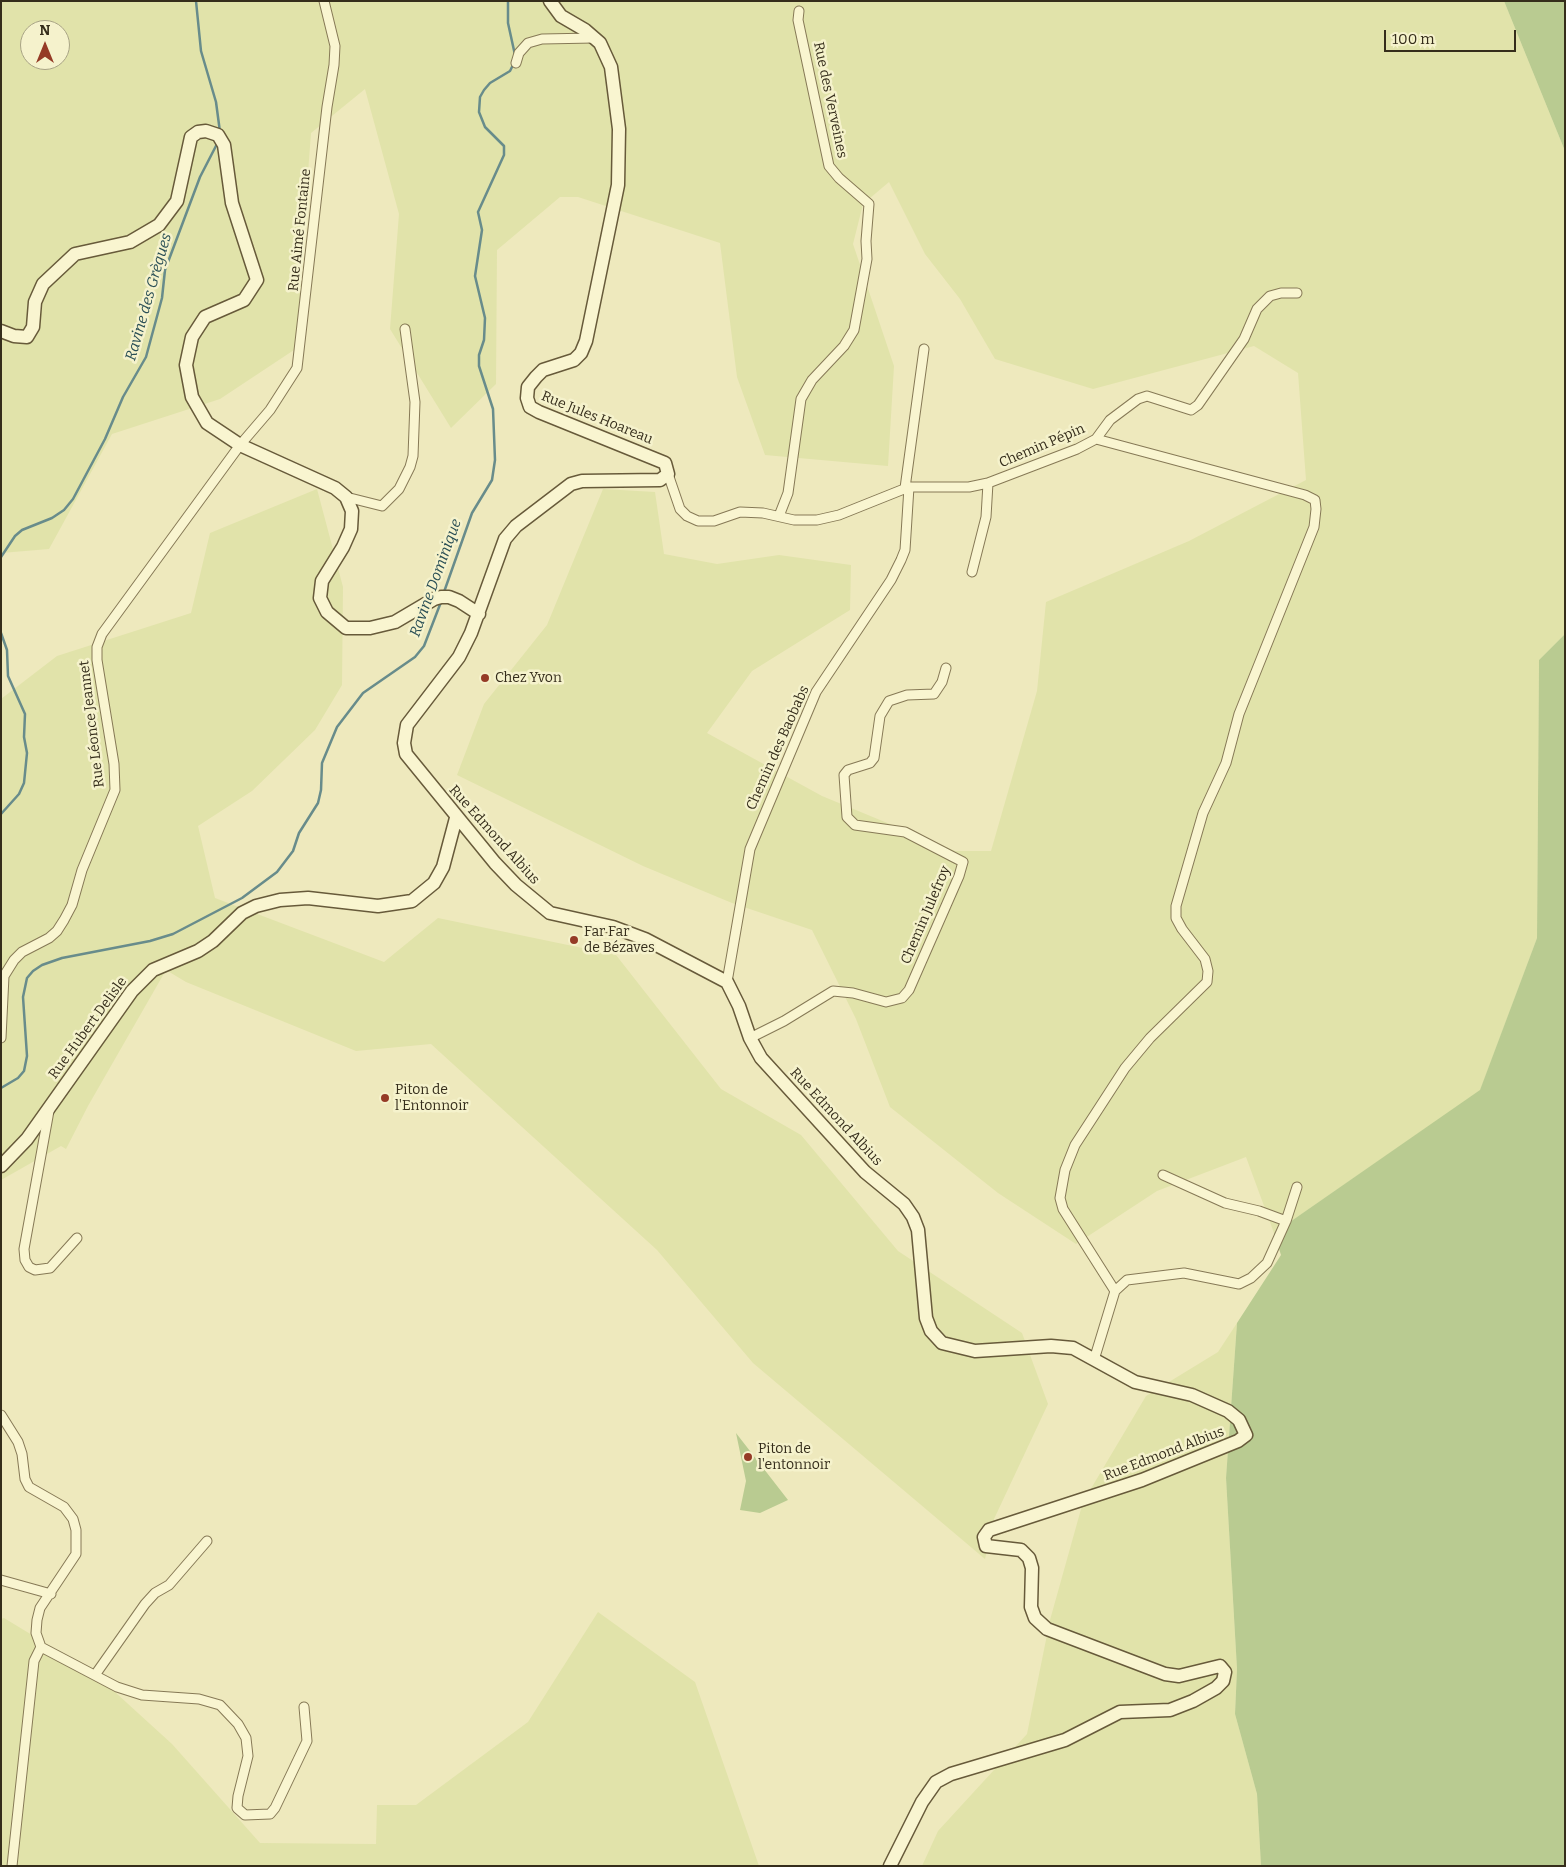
<!DOCTYPE html>
<meta charset="utf-8">
<style>
body{margin:0}
#map{position:relative;width:1566px;height:1867px;overflow:hidden;background:#eee9bd;font-family:Bitter,serif}
canvas{display:block}
.frame{position:absolute;inset:0;border:2px solid #352d1b;pointer-events:none}
.north{position:absolute;left:20px;top:20px;width:50px;height:50px;box-sizing:border-box;background:#f5f2cc;border:1px solid #a8a385;border-radius:50%;rotate:0deg;font-size:14px;font-weight:700;line-height:20px;text-align:center;color:#352d1b}
.north::after{content:'';display:block;margin:auto;width:18px;height:22px;background:#953b26;clip-path:polygon(50% 0,100% 100%,50% 72%,0 100%)}
.scale{position:absolute;left:1384px;top:30px;width:132px;height:22px;box-sizing:border-box;border:2px solid #352d1b;border-top:0;padding-left:6px;font-size:15px;line-height:18px;white-space:nowrap;color:#352d1b;-webkit-text-stroke:4px #f5f2cc;paint-order:stroke}
</style>
<div id="map">
<canvas width="1566" height="1867"></canvas>
<div class="frame"></div>
<div class="north">N</div>
<div class="scale">100 m</div>
</div>
<script>
const context = document.querySelector('canvas').getContext('2d');
context.lineJoin = 'round';
function fillPath(path, color) {
  context.fillStyle = color;
  context.fill(path, 'evenodd');
}
function poly(rows) {
  const path = new Path2D();
  for (const r of rows) {
    path.moveTo(r[0], r[1]);
    for (let i = 2; i < r.length; i += 2) path.lineTo(r[i], r[i + 1]);
  }
  return path;
}
function strokePath(path, color, width, dash) {
  context.strokeStyle = color;
  context.lineWidth = width;
  context.lineCap = dash ? 'butt' : 'round';
  context.setLineDash(dash || []);
  context.stroke(path);
}
function write(font, color, halo, rows, align = 'center') {
  context.font = font + ' Bitter,serif';
  context.lineWidth = 5;
  context.setLineDash([]);
  context.textBaseline = 'middle';
  context.strokeStyle = halo;
  context.fillStyle = color;
  for (const [text, x, y, turn = 0] of rows) {
    context.save();
    context.translate(x, y);
    context.rotate((+turn || 0) * Math.PI / 180);
    context.textAlign = isNaN(turn) ? turn : align;
    if (halo) context.strokeText(text, 0, 0);
    context.fillText(text, 0, 0);
    context.restore();
  }
}
fillPath(poly([
 [1,1,1504,1,1565,151,1565,634,1539,660,1537,938,1480,1091,1274,1233,1246,1157,1157,1191,1076,1244,998,1193,890,1107,856,1019,812,930,732,903,643,866,457,775,484,704,547,625,603,489,655,492,664,554,717,564,779,555,851,565,850,610,752,671,707,733,822,796,955,851,991,851,1037,691,1046,602,1189,541,1306,480,1298,373,1254,346,1093,389,995,359,960,299,925,254,889,182,863,204,853,244,894,366,888,466,765,455,737,377,720,243,578,197,560,197,497,250,496,384,451,428,390,329,399,214,365,89,311,133,301,266,300,346,220,399,112,434,49,549,1,553],
 [30,30,60,30,60,60,30,60],
 [317,489,343,587,342,685,315,730,252,791,198,826,215,898,384,962,438,918,616,955,721,1089,801,1135,898,1251,1022,1333,1048,1404,994,1519,985,1559,753,1363,657,1250,431,1044,356,1051,186,982,166,970,88,1106,66,1149,61,1146,1,1180,1,699,57,656,191,613,210,533],
 [1237,1323,1226,1478,1237,1669,1235,1714,1257,1794,1261,1866,922,1866,938,1831,1027,1734,1050,1620,1083,1502,1146,1396,1218,1352],
 [598,1612,695,1682,759,1866,1,1866,1,1619,4,1618,93,1672,172,1744,260,1843,376,1844,377,1805,416,1805,528,1722]
]), '#e1e3aa');
fillPath(poly([
 [1504,1,1565,1,1565,151],
 [1565,634,1565,1866,1261,1866,1257,1794,1235,1714,1237,1669,1226,1478,1237,1323,1281,1255,1274,1233,1480,1090,1537,938,1539,660],
 [736,1433,788,1500,760,1513,740,1510,746,1481]
]), '#b9cb91');
strokePath(poly([
 [196,1,201,51,216,102,220,132],
 [508,1,508,23,515,55],
 [1,557,15,536,22,530,52,518,64,510,73,499,105,439,123,397,146,357,162,298,165,270,200,177,218,142],
 [444,592,472,513,492,480,495,460,493,409,479,366,479,355,484,340,485,318,475,276,482,230,478,212,504,155,504,146,485,127,479,112,480,97,484,90,490,83,510,71,514,63],
 [1,633,7,650,8,676,25,714,24,737,27,753,24,783,19,794,1,814],
 [1,1088,18,1078,24,1071,27,1056,23,997,27,978,33,971,42,965,62,958,150,941,173,934,242,898,277,872,293,851,299,833,318,803,321,790,322,763,337,727,363,693,415,657,424,646,441,602]
]), '#688c8b', 2.5);
const minor = poly([
 [516,63,519,53,528,43,542,39,594,38],
 [1096,439,1305,495,1315,500,1316,509,1314,527,1239,714,1226,763,1203,813,1176,906,1176,918,1182,929,1205,959,1208,971,1207,982,1150,1038,1125,1068,1075,1145,1065,1170,1060,1198,1063,1209,1115,1291],
 [668,474,680,509,687,516,698,521,714,521,740,512,763,513,794,520,817,520,839,515,909,487,969,487,988,483,1077,449,1096,439,1110,420,1138,399,1147,396,1191,410,1198,405,1244,339,1257,309,1270,296,1281,293,1297,293],
 [905,488,924,349],
 [346,497,382,506,399,489,410,467,413,456,415,402,405,329],
 [779,516,788,493,801,399,812,380,844,346,854,330,867,259,866,241,869,204,839,178,829,166,798,20,799,11],
 [972,572,986,517,988,483],
 [727,982,750,849,816,692,891,580,901,560,905,550,909,487],
 [1,1038,4,976,14,960,22,952,49,938,57,931,64,920,72,905,82,870,115,790,114,764,97,660,97,647,102,634,240,445,270,410,297,368,327,107,334,65,335,46,324,1],
 [750,1038,784,1021,833,991,853,993,886,1002,902,998,909,990,959,876,963,862,905,832,855,825,847,817,844,775,848,770,870,763,874,758,880,716,889,701,907,695,934,694,942,682,946,668],
 [49,1111,24,1249,25,1260,29,1267,35,1270,50,1268,77,1238],
 [1163,1175,1225,1203,1259,1211,1286,1221],
 [1094,1360,1115,1291,1127,1280,1184,1273,1239,1284,1251,1278,1267,1263,1286,1221,1297,1187],
 [1,1415,18,1442,22,1454,25,1479,29,1487,64,1507,73,1519,76,1530,76,1554,40,1608,37,1620,36,1633,41,1647,117,1687,142,1695,199,1699,220,1705,238,1724,246,1738,248,1756,238,1796,237,1808,245,1815,270,1814,275,1808,307,1741,304,1707],
 [1,1580,51,1594],
 [95,1675,145,1604,155,1593,169,1585,207,1541],
 [12,1866,34,1661,41,1647]
]);
const secondary = poly([
 [550,1,561,16,585,30,600,43,611,67,619,129,618,185,586,341,581,353,574,360,543,370,536,377,528,387,527,398,530,407,539,412,665,463,668,474,660,480,582,481,571,484,516,526,505,539,471,633,459,657,407,725,404,743,406,754,495,863,516,885,550,913,613,927,645,939,727,982,739,1006,750,1038,761,1058,865,1172,904,1204,913,1217,918,1230,926,1318,931,1331,942,1343,975,1351,1051,1346,1073,1348,1135,1382,1192,1395,1228,1411,1239,1420,1246,1435,1238,1441,1142,1480,989,1530,984,1537,986,1546,1021,1550,1029,1558,1032,1568,1031,1607,1035,1618,1047,1629,1165,1674,1179,1676,1220,1666,1225,1672,1223,1681,1216,1688,1193,1701,1170,1710,1120,1712,1065,1740,951,1774,936,1782,922,1802,890,1866],
 [1,331,14,336,27,337,33,327,35,302,43,284,75,254,130,242,159,225,177,201,191,137,198,132,206,131,218,135,224,145,232,203,257,280,244,300,205,317,192,337,186,365,192,397,207,423,240,445,335,488,346,497,352,511,351,529,343,547,322,581,320,598,327,612,346,628,370,628,395,622,434,599,441,597,449,597,459,601,479,614],
 [1,1166,27,1139,132,991,153,970,198,951,213,941,242,913,256,906,280,900,308,898,378,906,412,901,434,883,443,867,456,818]
]);
strokePath(minor, '#867956', 11);
strokePath(secondary, '#675a3a', 15);
strokePath(minor, '#f9f5d0', 9);
strokePath(secondary, '#f9f5d0', 12);
for (const [x, y, r, color] of [
 [485,678,5,"#953b26"],
 [574,940,5,"#953b26"],
 [385,1098,5,"#953b26"],
 [748,1457,5,"#953b26"]
]) {
  const dot = new Path2D();
  dot.arc(x, y, r, 0, 2 * Math.PI);
  context.fillStyle = color;
  context.fill(dot);
  strokePath(dot, '#f5f2cc', 2);
}
write('14px', '#352d1b', '#f5f2cc', [
 ["Rue des Verveines",830,100,78],
 ["Rue Aimé Fontaine",300,230,-84],
 ["Rue Jules Hoareau",597,418,22],
 ["Chemin Pépin",1042,446,-23],
 ["Rue Léonce Jeannet",92,724,-97],
 ["Chemin des Baobabs",778,748,-66],
 ["Rue Edmond Albius",494,835,48],
 ["Chemin Julefroy",926,915,-67],
 ["Rue Hubert Delisle",88,1028,-54],
 ["Rue Edmond Albius",836,1117,47],
 ["Rue Edmond Albius",1164,1454,-21]
]);
write('14px', '#352d1b', '#f5f2cc', [
 ["Chez Yvon",495,678],
 ["Far Far",584,932],
 ["de Bézaves",584,948],
 ["Piton de",395,1090],
 ["l'Entonnoir",395,1106],
 ["Piton de",758,1449],
 ["l'entonnoir",758,1465]
], 'left');
write('italic 15px', '#2a4f55', '#f5f2cc', [
 ["Ravine des Grègues",149,297,-74],
 ["Ravine Dominique",436,578,-70]
]);
</script>
